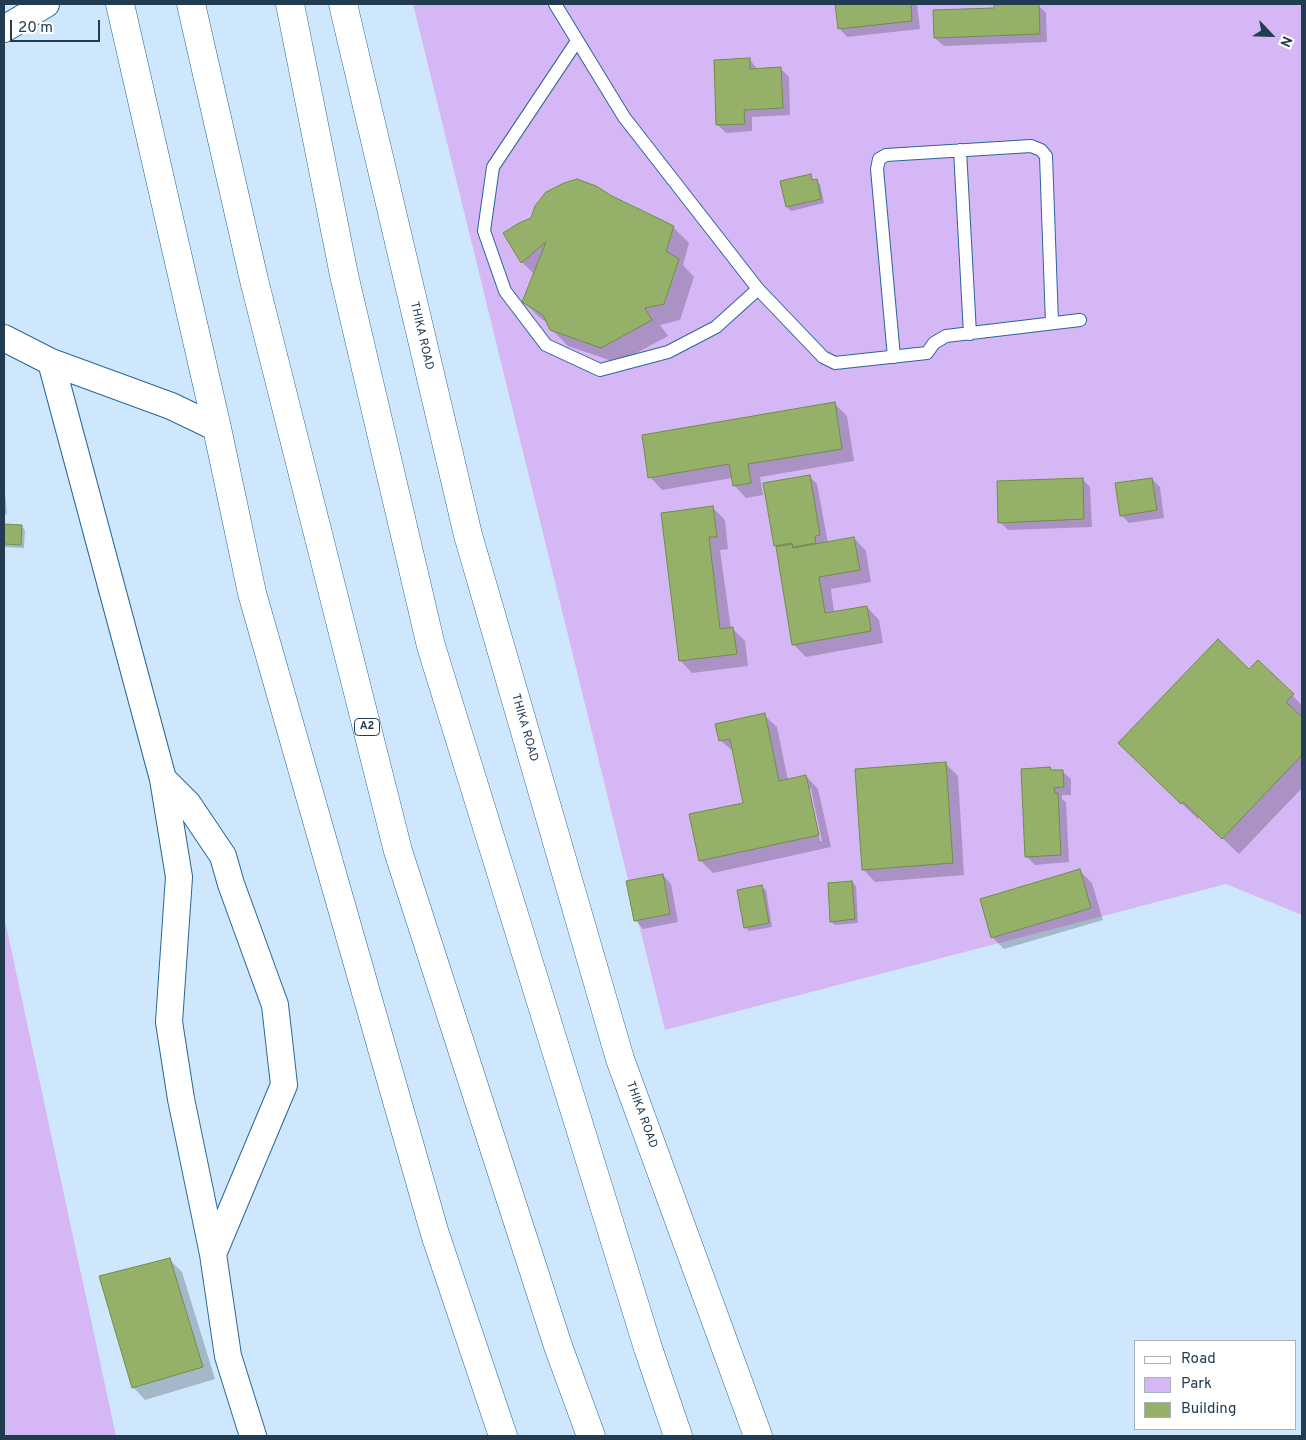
<!DOCTYPE html>
<style>
body{margin:0}
#map{position:relative;width:1306px;height:1440px;overflow:hidden;background:#cee7fd;font-family:Overpass,sans-serif}
canvas{display:block}
.frame{position:absolute;inset:0;border:5px solid #213b51;pointer-events:none}
.legend{position:absolute;left:1134px;top:1340px;width:162px;height:90px;box-sizing:border-box;background:#fff;border:1px solid #a6b1b9;margin:0;padding:6px 9px;list-style:none;font-size:15px;color:#213b51}
.legend li{display:flex;align-items:center;gap:10px;height:25px}
.legend b{width:25px;border:1px solid #a6b1b9}
.north{position:absolute;left:1246px;top:10px;width:50px;height:50px;-webkit-text-stroke:4px #fff;paint-order:stroke;rotate:114deg;font-size:14px;font-weight:700;line-height:20px;text-align:center;color:#213b51}
.north::after{content:'';display:block;margin:auto;width:18px;height:22px;background:#213b51;clip-path:polygon(50% 0,100% 100%,50% 72%,0 100%)}
.scale{position:absolute;left:10px;top:20px;width:90px;height:22px;box-sizing:border-box;border:2px solid #213b51;border-top:0;padding-left:6px;font-size:15px;line-height:18px;white-space:nowrap;color:#213b51;-webkit-text-stroke:4px #fff;paint-order:stroke}
</style>
<div id="map">
<canvas width="1306" height="1440"></canvas>
<div class="frame"></div>
<ul class="legend">
<li><b style="height:6px;background:#fff"></b>Road</li>
<li><b style="height:14px;background:#d6b7f6"></b>Park</li>
<li><b style="height:14px;background:#94b069"></b>Building</li>
</ul>
<div class="north">N</div>
<div class="scale">20 m</div>
</div>
<script>
const context = document.querySelector('canvas').getContext('2d');
context.lineJoin = 'round';
function fillPath(path, color) {
  context.fillStyle = color;
  context.fill(path, 'evenodd');
}
function poly(rows) {
  const path = new Path2D();
  for (const r of rows) {
    path.moveTo(r[0], r[1]);
    for (let i = 2; i < r.length; i += 2) path.lineTo(r[i], r[i + 1]);
  }
  return path;
}
function strokePath(path, color, width, dash) {
  context.strokeStyle = color;
  context.lineWidth = width;
  context.lineCap = dash ? 'butt' : 'round';
  context.setLineDash(dash || []);
  context.stroke(path);
}
function write(font, color, halo, rows, align = 'center') {
  context.font = font + ' Overpass,sans-serif';
  context.lineWidth = 5;
  context.setLineDash([]);
  context.textBaseline = 'middle';
  context.strokeStyle = halo;
  context.fillStyle = color;
  for (const [text, x, y, turn = 0] of rows) {
    context.save();
    context.translate(x, y);
    context.rotate((+turn || 0) * Math.PI / 180);
    context.textAlign = isNaN(turn) ? turn : align;
    if (halo) context.strokeText(text, 0, 0);
    context.fillText(text, 0, 0);
    context.restore();
  }
}
fillPath(poly([
 [413,4,1302,4,1302,915,1226,884,665,1030],
 [4,916,116,1436,4,1436]
]), '#d6b7f6');
fillPath(poly([
 [837,4,917,4,920,29,847,37,839,28],
 [995,4,1038,5,1046,13,1047,42,944,46,935,38,995,9],
 [750,60,758,70,781,69,789,77,790,115,752,117,752,131,726,133,718,125],
 [810,175,814,181,816,181,820,184,824,203,791,211,787,207,782,182],
 [612,197,673,227,689,243,683,265,694,277,680,320,660,325,668,336,618,363,568,346,551,329,548,323,540,318,524,302,534,274,522,262,505,234],
 [834,403,847,416,854,461,760,477,763,495,746,498,734,485,732,478,662,490,650,477],
 [809,476,817,484,828,543,854,538,866,551,871,582,831,589,834,612,867,607,879,620,883,643,806,657,793,644,778,548,775,546],
 [1082,479,1090,487,1092,527,1008,530,1000,522],
 [1152,479,1160,487,1164,518,1129,523,1121,515],
 [4,481,7,514,4,515],
 [712,507,725,520,728,549,720,550,731,629,733,629,745,641,748,666,692,673,680,660],
 [4,525,21,526,25,530,24,548,4,547],
 [1258,662,1302,705,1302,788,1239,854,1200,817,1198,819,1136,760,1249,671],
 [764,715,777,727,788,780,806,776,818,789,831,847,713,873,700,860,745,804,734,752,720,740],
 [808,789,811,789,822,841,820,841],
 [946,764,958,776,964,875,875,882,863,869],
 [1050,768,1053,772,1062,771,1071,779,1071,795,1062,795,1062,799,1066,802,1069,862,1035,865,1026,856],
 [1080,871,1092,883,1103,920,1004,949,992,937],
 [663,875,671,884,678,922,643,929,635,920],
 [852,882,856,886,858,923,835,925,831,921],
 [762,887,766,890,772,927,749,931,745,927],
 [169,1259,182,1272,215,1379,145,1400,133,1387]
]), '#0003');
const building = poly([
 [835,4,911,4,912,21,838,29,835,4],
 [994,4,1039,4,1040,34,934,38,933,10,994,8,994,4],
 [750,58,750,69,781,67,783,108,744,110,745,124,716,125,714,60,750,58],
 [811,174,812,180,817,179,821,199,786,207,780,181,811,174],
 [577,179,596,186,612,196,674,226,666,251,679,259,664,304,645,308,652,320,601,348,550,330,543,315,522,302,546,242,521,263,503,233,519,223,531,218,535,206,546,192,564,183,577,179],
 [835,402,842,449,748,464,751,483,733,486,729,464,648,478,642,435,835,402],
 [810,475,820,535,815,536,816,543,793,547,792,543,774,546,763,483,810,475],
 [1083,478,1084,519,998,523,997,481,1083,478],
 [1152,478,1157,510,1120,516,1115,483,1152,478],
 [713,506,717,537,709,537,720,629,733,627,737,654,679,661,661,513,713,506],
 [4,524,22,525,21,545,4,544,4,524],
 [854,537,860,570,819,577,825,613,867,606,871,631,792,645,776,547,792,544,793,548,854,537],
 [1218,639,1249,669,1258,660,1294,694,1286,702,1302,717,1302,755,1222,839,1183,802,1181,804,1118,743,1218,639],
 [765,713,779,781,806,775,819,835,699,861,689,814,743,803,730,739,719,741,715,724,765,713],
 [946,762,953,863,862,870,855,769,946,762],
 [1050,767,1051,770,1063,770,1064,787,1054,788,1055,793,1058,793,1061,855,1025,857,1021,769,1050,767],
 [1080,869,1091,908,991,938,980,899,1080,869],
 [663,874,670,914,634,921,626,881,663,874],
 [852,881,855,919,830,922,828,883,852,881],
 [762,885,769,923,744,928,737,890,762,885],
 [170,1258,203,1367,132,1388,99,1276,170,1258]
]);
fillPath(building, '#94b069');
strokePath(building, '#728d47', 1);
const service = poly([
 [555,4,624,117,758,289,716,327,668,352,600,370,546,345,505,291,484,231,493,167,577,41],
 [960,150,970,334],
 [758,289,823,357,835,363,927,353,934,343,946,336,1080,320],
 [894,357,877,169,879,159,886,155,1031,146,1041,150,1046,156,1052,323]
]);
const minor = poly([
 [4,29,46,4],
 [4,338,51,362,171,406,217,428],
 [51,362,163,779,179,877,169,1022,181,1099,213,1254,228,1356,253,1436],
 [163,779,188,804,223,856,231,884,275,1005,284,1085,213,1254]
]);
const secondary = poly([
 [120,4,217,428,252,593,435,1234,503,1436],
 [343,4,468,535,620,1059,758,1436]
]);
const trunk = poly([
 [191,4,254,280,398,851,558,1346,591,1436],
 [290,4,344,275,431,646,648,1348,678,1436]
]);
strokePath(service, '#296698', 14);
strokePath(minor, '#296698', 28);
strokePath(secondary, '#296698', 29);
strokePath(trunk, '#296698', 29);
strokePath(service, '#fff', 12);
strokePath(minor, '#fff', 26);
strokePath(secondary, '#fff', 28);
strokePath(trunk, '#fff', 28);
for (const [x, y, w] of [
 [367,727,25]
]) {
  const box = new Path2D();
  box.roundRect(x - w / 2, y - 8.5, w, 17, 4);
  context.fillStyle = '#fff';
  context.fill(box);
  strokePath(box, '#213b51', 1);
}
write('bold 11px', '#213b51', null, [
 ["A2",367,727]
]);
write('12px', '#213b51', '#fff', [
 ["THIKA ROAD",421,336,77],
 ["THIKA ROAD",524,728,74],
 ["THIKA ROAD",641,1115,70]
]);
</script>
